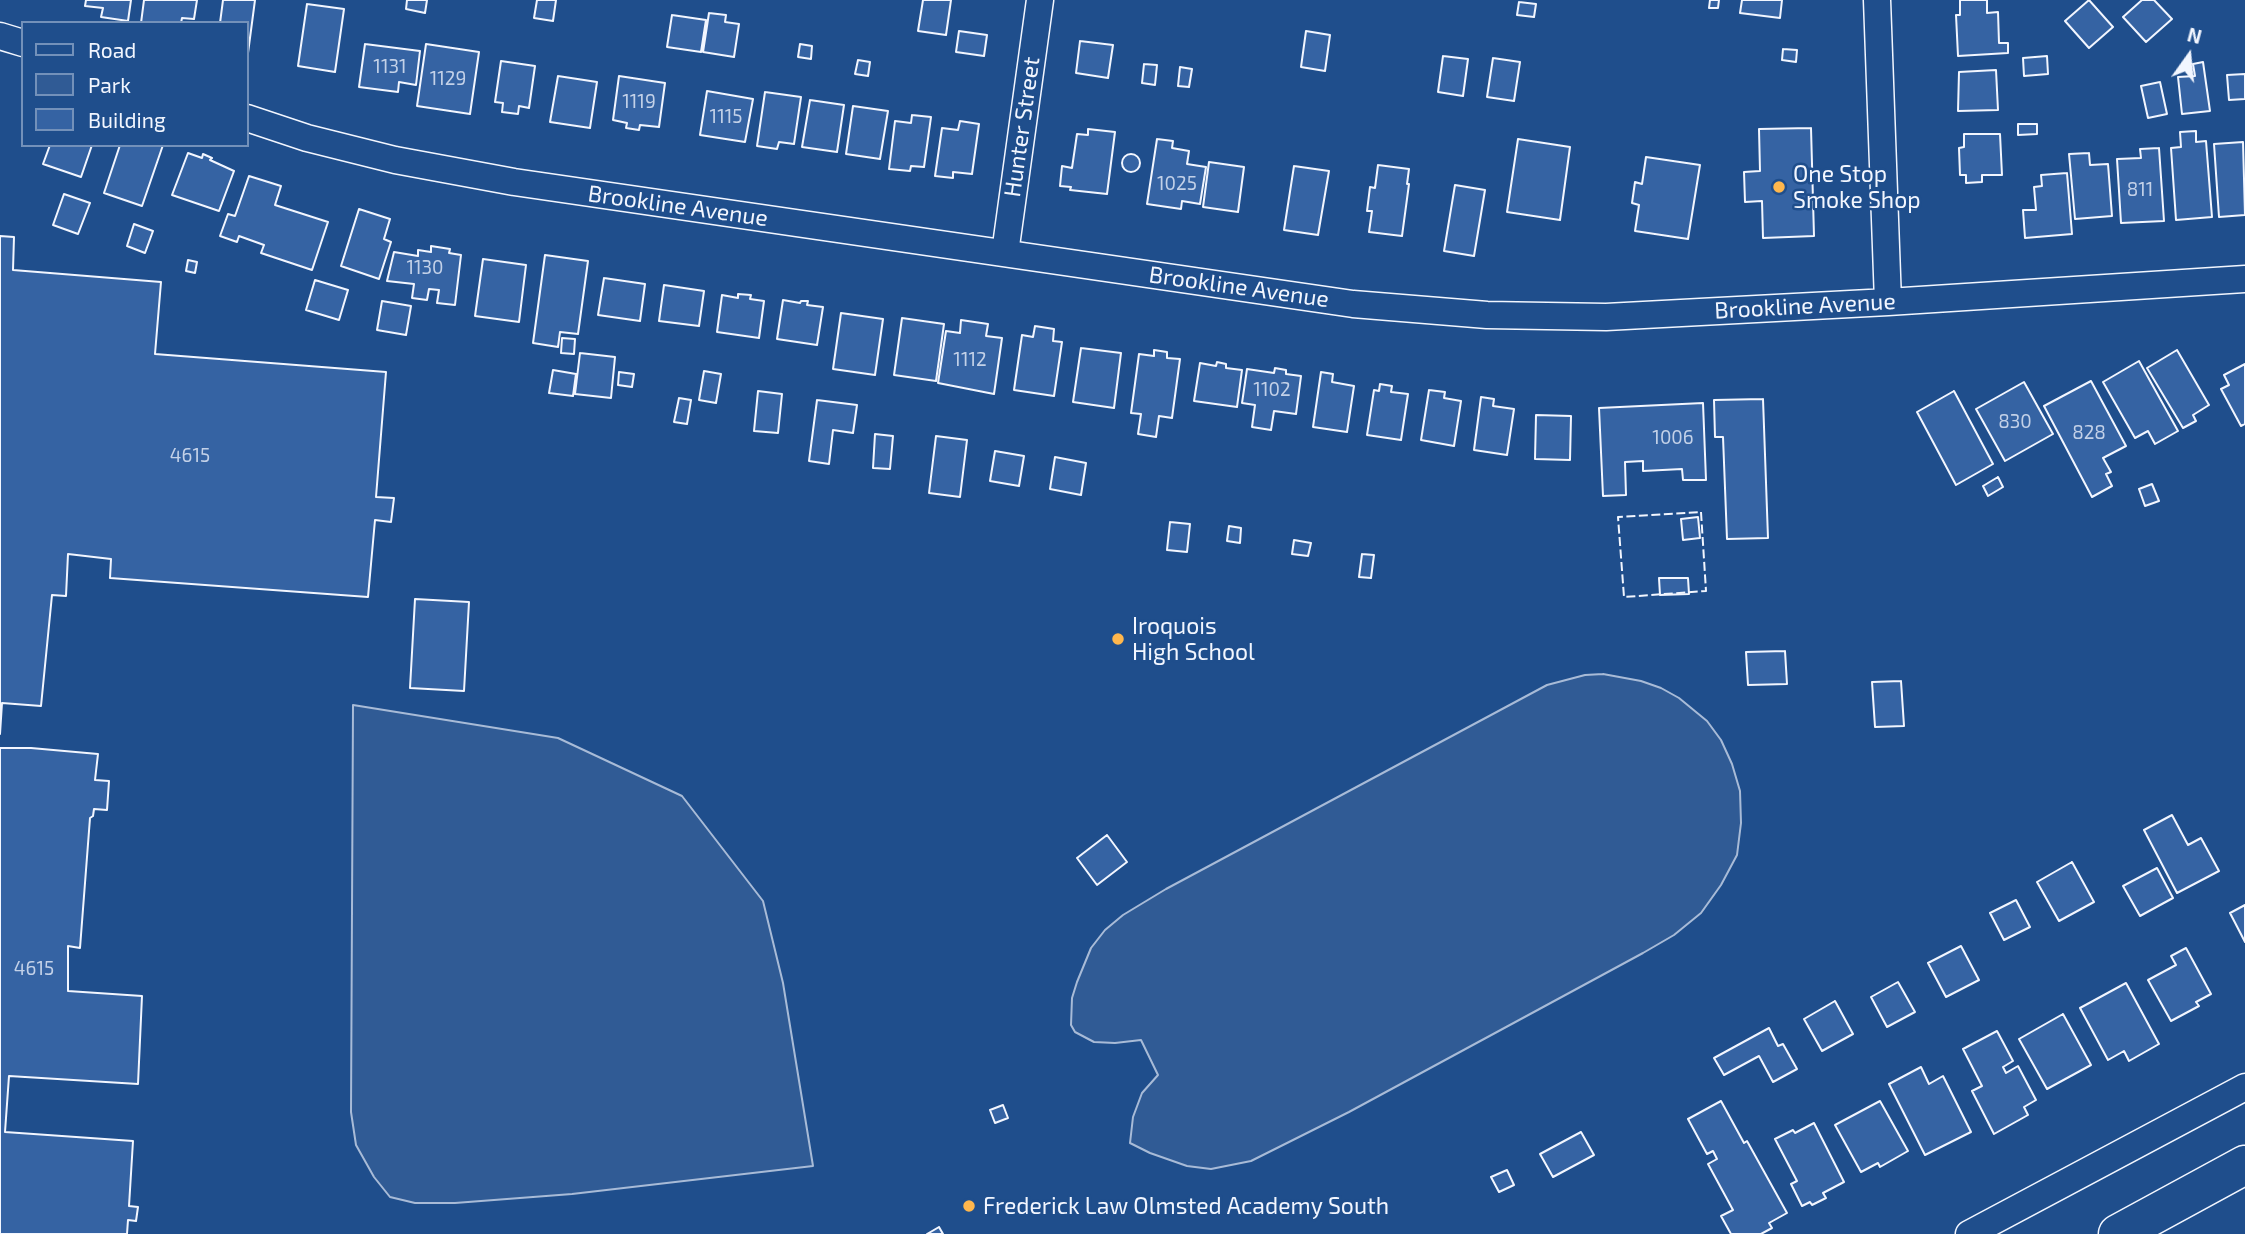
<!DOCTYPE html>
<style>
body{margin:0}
#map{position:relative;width:2245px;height:1234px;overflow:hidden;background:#1f4e8c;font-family:"Exo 2",sans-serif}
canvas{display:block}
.legend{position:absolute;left:21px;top:21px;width:228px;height:126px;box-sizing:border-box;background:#1f4e8c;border:2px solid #7391ba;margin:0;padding:9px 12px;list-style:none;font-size:21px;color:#f2f6ff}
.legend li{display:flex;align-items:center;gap:14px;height:35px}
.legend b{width:35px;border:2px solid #7391ba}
.north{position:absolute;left:2154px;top:21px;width:70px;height:70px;-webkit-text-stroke:5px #1f4e8c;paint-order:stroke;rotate:15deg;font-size:19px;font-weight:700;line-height:28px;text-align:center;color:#f2f6ff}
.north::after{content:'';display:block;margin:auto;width:24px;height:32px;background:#f2f6ff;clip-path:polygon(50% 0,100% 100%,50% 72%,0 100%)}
</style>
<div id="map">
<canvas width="2245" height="1234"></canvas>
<ul class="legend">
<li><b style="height:9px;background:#1f4e8c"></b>Road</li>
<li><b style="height:19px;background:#305b95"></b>Park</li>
<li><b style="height:19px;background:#3563a3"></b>Building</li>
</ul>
<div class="north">N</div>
</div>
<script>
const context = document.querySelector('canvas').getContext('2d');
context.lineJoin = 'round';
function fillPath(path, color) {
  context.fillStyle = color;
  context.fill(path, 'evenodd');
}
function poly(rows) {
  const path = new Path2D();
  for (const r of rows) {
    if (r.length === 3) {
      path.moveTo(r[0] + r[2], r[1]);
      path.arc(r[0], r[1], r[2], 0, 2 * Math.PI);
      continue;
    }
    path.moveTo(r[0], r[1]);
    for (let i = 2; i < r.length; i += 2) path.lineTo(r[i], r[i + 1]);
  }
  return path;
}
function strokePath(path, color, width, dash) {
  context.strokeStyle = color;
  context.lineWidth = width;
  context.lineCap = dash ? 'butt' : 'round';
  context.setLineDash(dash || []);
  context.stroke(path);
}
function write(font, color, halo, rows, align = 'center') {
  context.font = font + ' "Exo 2",sans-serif';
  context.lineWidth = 5;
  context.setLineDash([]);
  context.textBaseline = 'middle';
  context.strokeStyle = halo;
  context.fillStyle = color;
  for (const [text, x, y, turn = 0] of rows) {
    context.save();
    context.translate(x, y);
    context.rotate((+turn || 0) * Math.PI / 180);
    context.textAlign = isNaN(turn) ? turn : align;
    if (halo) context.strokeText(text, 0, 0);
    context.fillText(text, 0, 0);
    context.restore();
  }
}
const green = poly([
 [1603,674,1641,681,1661,688,1679,698,1707,721,1721,740,1732,764,1740,791,1741,823,1737,855,1721,885,1701,913,1674,935,1643,953,1349,1112,1251,1161,1211,1169,1187,1166,1150,1153,1130,1143,1133,1117,1142,1093,1158,1075,1141,1040,1115,1043,1094,1042,1075,1032,1071,1025,1072,998,1077,982,1091,948,1105,930,1123,915,1166,889,1547,685,1585,675,1603,674],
 [353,705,558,738,682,796,763,901,783,983,813,1166,572,1194,455,1203,415,1203,390,1197,374,1177,356,1145,351,1112,353,705]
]);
fillPath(green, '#305b95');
strokePath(green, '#a8bbd7', 2);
const building = poly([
 [86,0,131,0,128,21,101,17,103,8,85,6,86,0],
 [144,0,197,0,194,19,182,18,181,23,141,23,144,0],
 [223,0,255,0,248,53,247,23,220,23,223,0],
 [407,0,427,0,425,13,406,9,407,0],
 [537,0,556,0,553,21,534,18,537,0],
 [923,0,951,0,946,35,918,31,923,0],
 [1710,0,1719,0,1718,8,1709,8,1710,0],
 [1742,0,1782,0,1780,18,1740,13,1742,0],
 [1960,0,1987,0,1987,13,1998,12,1999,43,2008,43,2008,53,1958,56,1956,15,1960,15,1960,0],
 [2089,0,2113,27,2089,48,2065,21,2089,0],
 [2142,0,2154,0,2172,19,2146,42,2123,17,2142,0],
 [1519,2,1536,4,1534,17,1517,15,1519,2],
 [307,4,344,9,335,72,298,66,307,4],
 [709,13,726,15,725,22,739,24,734,57,703,52,709,13],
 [672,15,706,20,701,52,667,47,672,15],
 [959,31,987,35,984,56,956,52,959,31],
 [1306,31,1330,35,1325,71,1301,67,1306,31],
 [1080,41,1113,45,1108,78,1076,73,1080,41],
 [365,44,420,51,416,85,399,82,398,92,359,87,365,44],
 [426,44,479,52,470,114,417,106,426,44],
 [800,44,812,46,811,59,798,57,800,44],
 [1783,49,1797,50,1796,62,1782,60,1783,49],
 [1443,56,1468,59,1463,96,1438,92,1443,56],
 [2047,56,2048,74,2024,76,2023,58,2047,56],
 [1493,58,1520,62,1514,101,1487,97,1493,58],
 [858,60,870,62,868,76,855,74,858,60],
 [501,61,535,66,529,108,519,106,518,114,502,112,503,103,495,102,501,61],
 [2203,62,2210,111,2182,114,2178,77,2195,76,2193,64,2203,62],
 [1144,64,1157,65,1155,85,1142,83,1144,64],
 [1180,67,1192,69,1189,87,1178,86,1180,67],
 [1996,70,1998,110,1958,111,1959,72,1996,70],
 [2245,74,2245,99,2229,100,2227,75,2245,74],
 [558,76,597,82,590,128,550,122,558,76],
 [619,76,665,83,659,127,640,125,639,130,626,128,627,123,613,120,619,76],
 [2160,82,2167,114,2148,118,2141,86,2160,82],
 [707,91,753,99,745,142,700,135,707,91],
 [765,92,801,97,794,144,779,142,777,149,757,146,765,92],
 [810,100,844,105,837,152,802,147,810,100],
 [853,106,888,111,880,159,846,154,853,106],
 [912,115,931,117,924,167,911,166,910,171,889,169,895,121,911,123,912,115],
 [960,121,979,124,972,174,953,172,953,178,935,176,942,128,958,130,960,121],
 [2018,124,2037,124,2037,134,2018,135,2018,124],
 [1811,128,1814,236,1763,238,1762,201,1745,202,1744,172,1760,171,1759,129,1811,128],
 [1088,129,1115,132,1107,194,1070,190,1071,187,1060,186,1062,166,1072,168,1077,134,1088,135,1088,129],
 [2196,131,2196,142,2206,141,2212,217,2176,220,2171,148,2181,147,2180,132,2196,131],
 [1964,134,2000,134,2002,175,1982,175,1982,182,1966,183,1966,175,1960,175,1959,148,1964,147,1964,134],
 [1157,139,1173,141,1172,148,1189,151,1187,164,1206,167,1200,204,1182,201,1181,209,1147,204,1157,139],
 [1518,139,1570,147,1560,220,1507,212,1518,139],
 [2243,142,2245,215,2219,217,2214,144,2243,142],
 [50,145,92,145,81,177,43,164,50,145],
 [120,145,163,145,142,206,104,193,120,145],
 [2159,148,2164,221,2121,223,2117,159,2141,158,2140,149,2159,148],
 [188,153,202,158,203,154,212,158,210,160,234,171,219,211,172,195,188,153],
 [2089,153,2090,165,2108,164,2112,216,2075,219,2069,154,2089,153],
 [1131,163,9],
 [1646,157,1700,165,1688,239,1635,231,1639,205,1632,203,1635,182,1642,184,1646,157],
 [1209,162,1244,167,1238,212,1203,207,1209,162],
 [1378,165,1409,169,1407,184,1409,184,1402,236,1369,232,1372,211,1367,211,1370,187,1375,188,1378,165],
 [1294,166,1329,171,1318,235,1284,230,1294,166],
 [2067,173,2072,234,2025,238,2023,210,2036,210,2034,187,2042,186,2041,175,2067,173],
 [249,176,281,186,275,205,328,222,312,270,261,253,264,245,239,236,237,242,220,236,228,214,235,216,249,176],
 [1455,185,1485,190,1474,256,1444,251,1455,185],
 [64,194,90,203,78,234,53,225,64,194],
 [359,209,390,219,384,239,391,242,379,279,341,266,359,209],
 [134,224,153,231,145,253,127,246,134,224],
 [0,236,14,237,13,270,161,282,155,354,386,372,376,497,394,498,391,522,375,520,368,597,110,578,111,559,68,554,66,596,52,595,41,706,2,703,0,734,0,236],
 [431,246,450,249,449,253,461,255,455,305,437,303,439,290,429,289,427,300,412,298,414,284,387,281,394,252,418,256,418,250,431,252,431,246],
 [545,255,588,261,578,334,560,332,558,347,533,343,545,255],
 [483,259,526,265,519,322,475,316,483,259],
 [188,260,197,262,195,273,186,271,188,260],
 [604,278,645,284,640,321,598,315,604,278],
 [315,280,348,290,339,320,306,310,315,280],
 [664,285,704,291,699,326,659,321,664,285],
 [738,294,751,295,750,299,764,301,759,338,717,332,722,295,738,298,738,294],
 [783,300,800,303,801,301,808,301,807,305,823,307,817,345,777,339,783,300],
 [382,301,411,306,406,335,377,330,382,301],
 [841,313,883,319,875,375,833,369,841,313],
 [902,318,944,324,936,381,894,375,902,318],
 [961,320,988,324,986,336,1002,338,994,394,938,383,946,331,960,333,961,320],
 [1035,326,1054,329,1053,341,1062,342,1054,396,1014,390,1022,335,1033,337,1035,326],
 [562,338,575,339,574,354,561,353,562,338],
 [1081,348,1121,353,1114,408,1073,402,1081,348],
 [1154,350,1167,352,1167,358,1180,359,1172,418,1159,416,1156,437,1138,434,1141,414,1131,413,1139,354,1154,356,1154,350],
 [2177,350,2209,405,2193,415,2196,421,2183,428,2147,368,2177,350],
 [580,353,615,357,611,398,575,394,580,353],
 [2139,361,2178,431,2155,444,2148,431,2135,438,2103,382,2139,361],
 [1217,362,1226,364,1226,368,1242,370,1237,407,1194,401,1200,363,1216,366,1217,362],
 [2245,364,2245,424,2241,426,2221,389,2229,385,2224,375,2245,364],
 [1275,368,1286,370,1286,374,1301,376,1296,414,1274,411,1271,430,1252,427,1255,405,1242,403,1247,369,1274,373,1275,368],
 [553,370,576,374,573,396,549,393,553,370],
 [704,371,721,374,716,403,699,400,704,371],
 [619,372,634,374,632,387,618,385,619,372],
 [1321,372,1333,374,1332,382,1354,386,1347,432,1313,427,1321,372],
 [2091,381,2126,446,2103,458,2111,472,2106,474,2112,486,2092,497,2044,406,2091,381],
 [2024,382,2053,434,2005,461,1976,409,2024,382],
 [1380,384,1392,386,1391,392,1408,394,1401,440,1367,435,1374,390,1379,391,1380,384],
 [1429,390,1445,392,1444,398,1461,401,1454,446,1421,440,1429,390],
 [758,391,782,394,778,433,754,431,758,391],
 [1954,391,1993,464,1956,485,1917,412,1954,391],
 [1481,397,1494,399,1493,406,1514,409,1507,455,1474,450,1481,397],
 [679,398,691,400,687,424,674,422,679,398],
 [1763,399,1768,538,1727,539,1723,437,1715,437,1714,400,1763,399],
 [817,400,857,405,853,433,833,430,829,464,809,461,817,400],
 [1703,403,1706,480,1683,480,1682,469,1643,471,1643,461,1625,462,1626,495,1603,496,1599,408,1703,403],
 [1536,415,1571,416,1570,460,1535,459,1536,415],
 [875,434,893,436,890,469,873,468,875,434],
 [936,436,967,440,960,497,929,493,936,436],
 [995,451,1024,456,1019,486,990,481,995,451],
 [1055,457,1086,463,1081,495,1050,489,1055,457],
 [1998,477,2003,487,1988,496,1983,486,1998,477],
 [2152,484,2159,501,2145,506,2139,489,2152,484],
 [1698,517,1700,538,1683,540,1681,519,1698,517],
 [1170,522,1190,524,1187,552,1167,550,1170,522],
 [1229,526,1241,528,1240,543,1227,541,1229,526],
 [1294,540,1311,543,1308,556,1292,554,1294,540],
 [1362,554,1374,555,1371,578,1359,577,1362,554],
 [1659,578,1688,578,1689,594,1660,595,1659,578],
 [415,599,469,602,464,691,410,688,415,599],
 [1785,651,1787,684,1748,685,1746,652,1785,651],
 [1901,681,1904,726,1875,727,1872,682,1901,681],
 [0,748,31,748,98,754,95,780,109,781,107,810,94,809,93,816,90,818,80,948,68,946,68,991,142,996,138,1084,9,1076,5,1132,133,1141,129,1206,138,1207,136,1221,128,1220,127,1234,0,1234,0,748],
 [2172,815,2188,845,2201,838,2219,871,2177,893,2144,830,2172,815],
 [1107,835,1127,862,1097,885,1077,858,1107,835],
 [2072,862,2094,902,2059,921,2037,882,2072,862],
 [2157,868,2173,898,2140,916,2123,886,2157,868],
 [2016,900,2030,927,2004,940,1990,913,2016,900],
 [2245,905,2245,942,2230,913,2245,905],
 [1961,946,1979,980,1946,997,1928,963,1961,946],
 [2186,948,2211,994,2196,1002,2199,1006,2171,1021,2148,980,2176,965,2171,956,2186,948],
 [1898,982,1915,1012,1887,1027,1871,997,1898,982],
 [2126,983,2159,1044,2129,1061,2124,1051,2108,1060,2080,1008,2126,983],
 [1835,1001,1853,1034,1822,1051,1804,1019,1835,1001],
 [2063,1014,2091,1065,2047,1089,2019,1039,2063,1014],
 [1769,1028,1778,1046,1783,1044,1797,1069,1773,1082,1759,1056,1724,1075,1714,1058,1769,1028],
 [1997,1031,2013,1061,2003,1067,2006,1073,2018,1066,2036,1100,2024,1107,2028,1115,1994,1134,1972,1091,1982,1086,1963,1049,1997,1031],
 [1921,1067,1929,1084,1943,1076,1971,1132,1925,1155,1889,1084,1921,1067],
 [1721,1101,1744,1143,1747,1141,1787,1213,1769,1223,1772,1228,1761,1234,1731,1234,1721,1216,1733,1210,1708,1164,1717,1159,1713,1151,1707,1154,1688,1119,1721,1101],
 [1880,1101,1908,1151,1880,1167,1878,1163,1861,1172,1835,1125,1880,1101],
 [1003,1105,1008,1118,995,1123,990,1110,1003,1105],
 [1814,1123,1844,1182,1823,1193,1826,1198,1812,1205,1810,1202,1802,1206,1791,1184,1797,1181,1775,1139,1793,1130,1795,1133,1814,1123],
 [1581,1132,1594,1155,1553,1177,1540,1154,1581,1132],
 [1507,1170,1514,1185,1499,1192,1491,1177,1507,1170],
 [939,1227,943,1234,927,1234,939,1227]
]);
fillPath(building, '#3563a3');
strokePath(building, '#f2f6ff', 2);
const minor = poly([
 [1877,0,1888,302],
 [0,36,23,43],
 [247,118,307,138,395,160,514,182,1353,304,1487,315,1606,317,1888,302,2245,279],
 [1005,253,1040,0],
 [1969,1234,2245,1087]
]);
const secondary = poly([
 [2118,1234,2245,1165]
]);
strokePath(minor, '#f2f6ff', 29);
strokePath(secondary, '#f2f6ff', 41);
strokePath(minor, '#1f4e8c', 26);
strokePath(secondary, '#1f4e8c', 38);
strokePath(poly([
 [1701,512,1706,591,1624,597,1618,517,1701,512]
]), '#f2f6ff', 2, [9, 3.5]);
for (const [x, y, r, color] of [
 [1779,187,7,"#ffb74d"],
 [1118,639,7,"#ffb74d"],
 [969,1206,7,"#ffb74d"]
]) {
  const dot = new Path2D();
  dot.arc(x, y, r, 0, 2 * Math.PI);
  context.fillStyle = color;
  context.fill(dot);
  strokePath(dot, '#1f4e8c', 2.5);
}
write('19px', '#c3d1e8', null, [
 ["1131",390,67],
 ["1129",448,79],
 ["1119",639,102],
 ["1115",726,117],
 ["1025",1177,184],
 ["811",2140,190],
 ["1130",425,268],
 ["1112",970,360],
 ["1102",1272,390],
 ["830",2015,422],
 ["828",2089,433],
 ["1006",1673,438],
 ["4615",190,456],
 ["4615",34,969]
]);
write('23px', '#f2f6ff', '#1f4e8c', [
 ["Hunter Street",1022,127,-82],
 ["Brookline Avenue",678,206,8],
 ["Brookline Avenue",1239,287,8],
 ["Brookline Avenue",1805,306,-3]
]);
write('23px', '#f2f6ff', '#1f4e8c', [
 ["One Stop",1793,174],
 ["Smoke Shop",1793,200],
 ["Iroquois",1132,626],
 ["High School",1132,652],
 ["Frederick Law Olmsted Academy South",983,1206]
], 'left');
</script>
